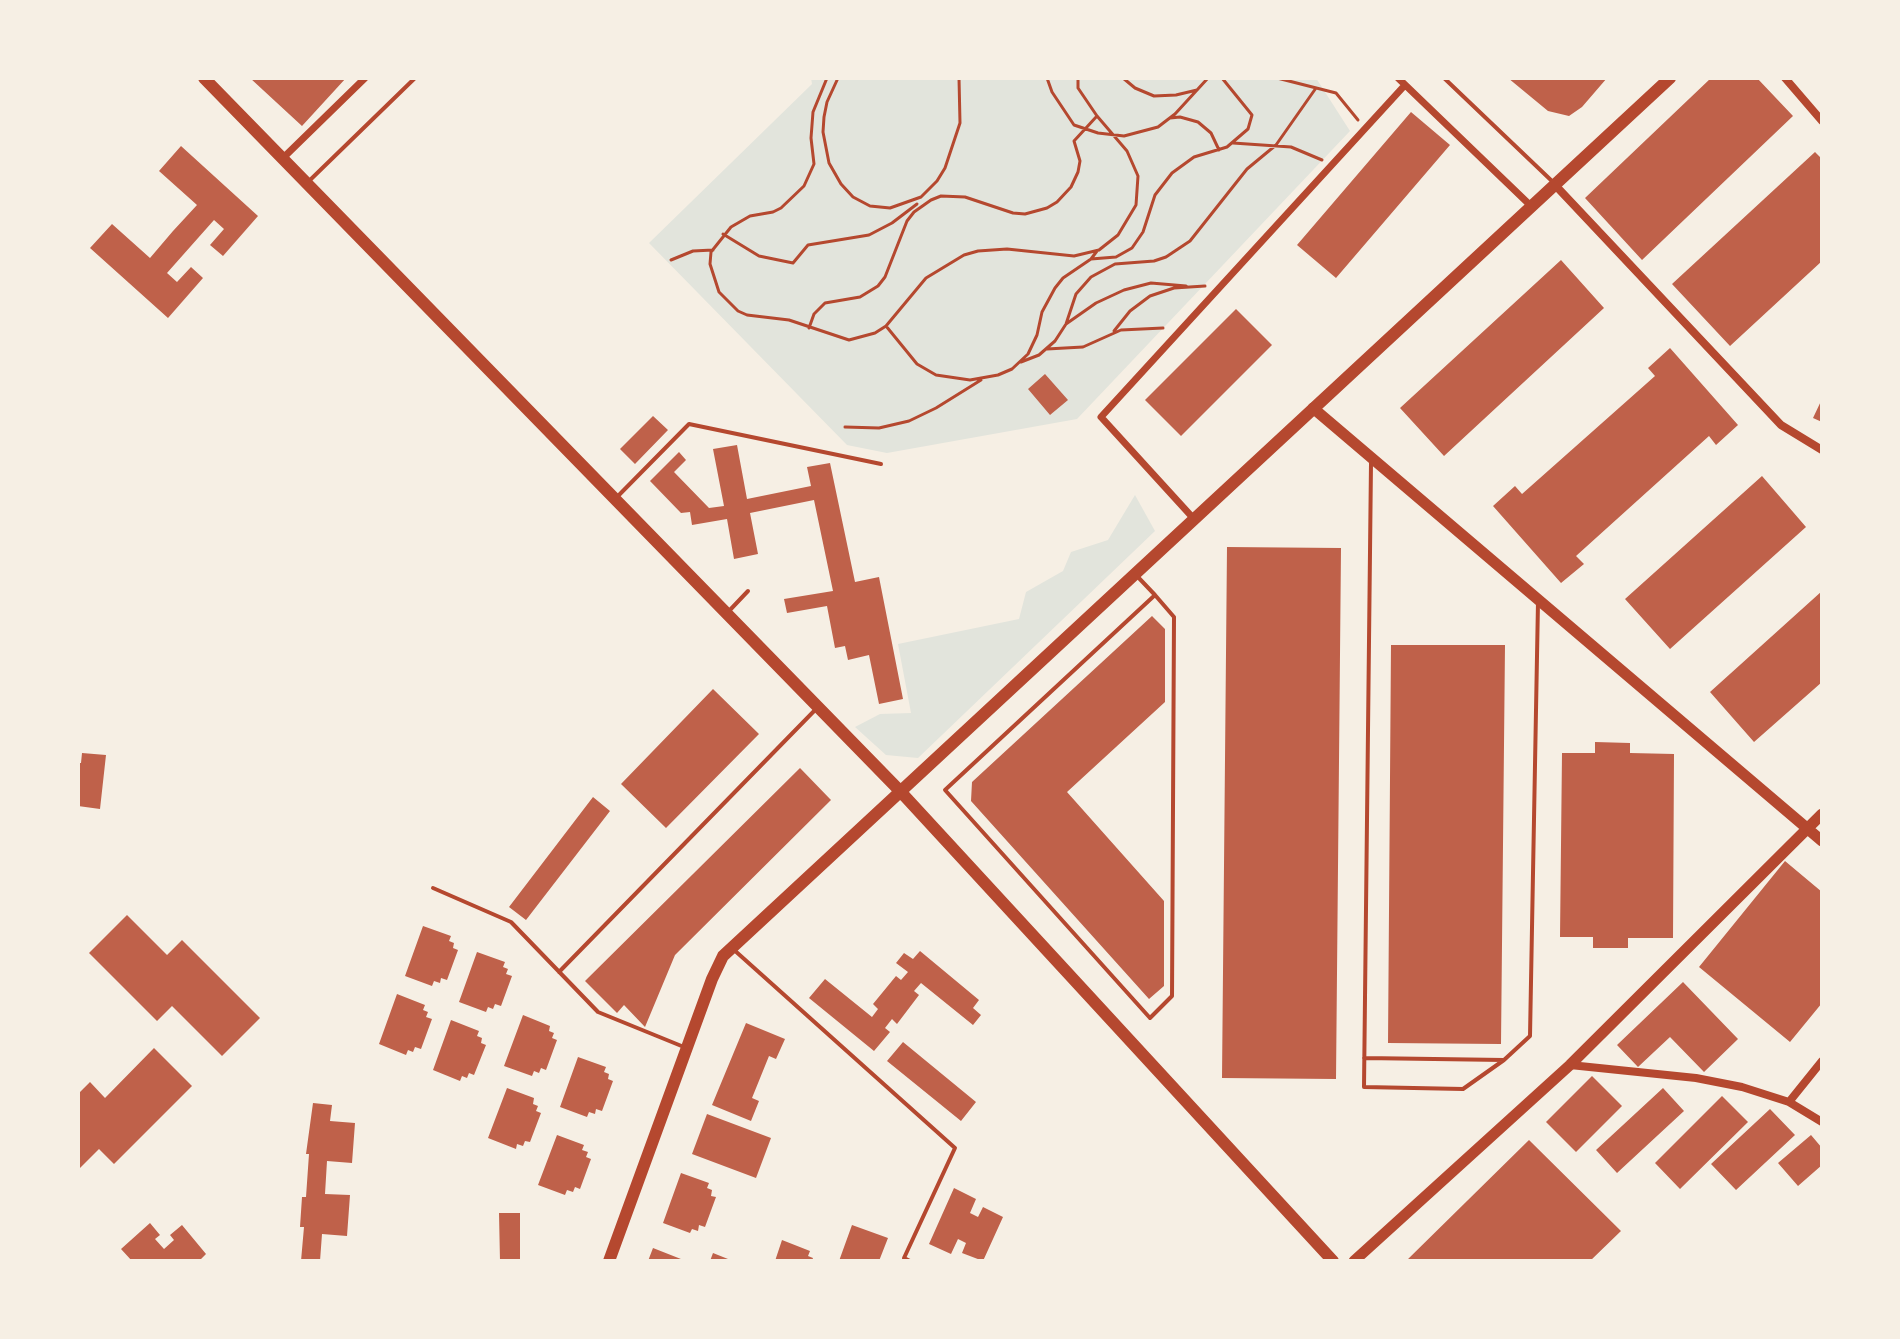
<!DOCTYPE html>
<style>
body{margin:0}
#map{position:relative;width:1900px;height:1339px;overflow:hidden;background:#f6efe4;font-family:"Titillium Web",sans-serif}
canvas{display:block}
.frame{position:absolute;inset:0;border:80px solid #f6efe4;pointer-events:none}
</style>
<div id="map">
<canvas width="1900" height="1339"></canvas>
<div class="frame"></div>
</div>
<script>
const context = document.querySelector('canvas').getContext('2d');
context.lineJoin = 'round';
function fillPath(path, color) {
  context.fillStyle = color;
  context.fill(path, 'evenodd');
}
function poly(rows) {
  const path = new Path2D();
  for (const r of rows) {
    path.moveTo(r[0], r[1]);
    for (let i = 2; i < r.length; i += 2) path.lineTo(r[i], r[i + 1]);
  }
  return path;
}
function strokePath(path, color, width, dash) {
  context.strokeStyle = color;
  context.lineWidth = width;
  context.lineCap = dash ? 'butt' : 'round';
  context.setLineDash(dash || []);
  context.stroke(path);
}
fillPath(poly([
 [811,78,1316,78,1350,131,1077,419,887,453,847,445,649,243,812,84],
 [1135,495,1155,531,918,758,886,755,855,727,880,714,911,713,898,644,1019,619,1026,592,1063,571,1071,552,1108,540]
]), '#e2e4dc');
fillPath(poly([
 [250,78,346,78,302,126],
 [1508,78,1607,78,1582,107,1569,116,1548,111],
 [1711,78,1757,78,1793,116,1642,260,1585,198],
 [1411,112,1450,145,1336,278,1297,245],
 [181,146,258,216,223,256,210,245,224,229,214,220,167,273,177,282,191,267,203,278,168,318,90,248,112,224,150,258,173,231,197,205,159,171],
 [1815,152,1822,159,1822,261,1730,346,1672,284],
 [1561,260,1604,308,1444,456,1400,408],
 [1236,309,1272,345,1181,436,1145,400],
 [1670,348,1738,425,1716,445,1709,436,1576,556,1584,564,1561,583,1493,506,1515,486,1522,494,1655,376,1648,368],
 [1045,374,1068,400,1050,415,1028,389],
 [1822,399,1822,422,1813,418],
 [653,416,668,430,635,464,620,449],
 [737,445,747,499,811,486,807,467,830,463,855,582,879,577,903,699,879,704,869,655,848,660,845,646,835,648,827,606,787,613,784,599,833,591,814,500,750,513,758,554,734,559,727,519,692,525,690,512,681,513,650,481,679,452,686,460,674,472,709,508,724,506,713,449],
 [1762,476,1806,527,1670,649,1625,599],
 [1227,547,1341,548,1336,1079,1222,1078],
 [1822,591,1822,682,1754,742,1710,692],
 [1152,616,1165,629,1165,702,1067,792,1164,901,1164,986,1149,999,971,801,972,782],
 [1391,645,1505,645,1501,1044,1388,1043],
 [713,689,759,734,666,828,621,784],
 [1595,742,1630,743,1630,753,1674,754,1673,938,1628,938,1628,948,1593,948,1593,937,1560,937,1562,753,1595,753],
 [82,753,106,755,100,809,78,806,78,763,81,763],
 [800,768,831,800,675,955,645,1027,624,1005,617,1013,585,981],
 [593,797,610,811,526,920,509,907],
 [1785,861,1822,892,1822,1003,1790,1042,1699,967],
 [127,915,167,955,182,940,260,1018,222,1056,172,1006,157,1021,89,953],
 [423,926,451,936,449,941,454,943,453,948,458,950,447,980,441,978,440,983,434,981,432,986,405,976],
 [920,951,979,1000,973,1008,981,1015,973,1025,921,983,914,991,919,995,897,1024,892,1019,885,1028,890,1032,874,1051,809,998,825,979,872,1017,878,1009,873,1004,896,976,901,980,908,972,896,963,904,953,913,959],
 [477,952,505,962,503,967,508,969,506,974,512,976,501,1006,495,1004,493,1009,488,1007,486,1012,459,1002],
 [1683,982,1738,1039,1704,1072,1670,1037,1638,1067,1617,1045],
 [397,994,425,1005,423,1010,428,1012,426,1017,432,1019,421,1049,415,1047,413,1052,408,1050,406,1055,379,1044],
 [523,1015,550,1026,549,1031,554,1033,552,1038,557,1040,546,1070,541,1068,539,1073,534,1071,532,1076,504,1066],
 [451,1020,479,1031,477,1036,482,1038,481,1043,486,1045,474,1075,469,1073,467,1078,462,1076,460,1081,433,1070],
 [746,1023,785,1039,776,1059,769,1056,752,1098,759,1101,751,1121,712,1105],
 [903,1042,976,1102,961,1121,887,1061],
 [154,1048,192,1086,114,1164,99,1149,78,1170,78,1094,90,1082,105,1098],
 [578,1057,606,1067,604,1072,609,1074,608,1079,613,1081,602,1111,596,1109,595,1114,589,1112,587,1117,560,1107],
 [1592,1076,1622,1106,1576,1152,1546,1122],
 [507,1088,534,1098,533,1104,538,1106,536,1111,541,1113,530,1142,525,1141,523,1146,517,1144,516,1149,488,1138],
 [1663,1088,1684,1111,1617,1173,1596,1150],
 [1722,1096,1748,1122,1680,1189,1655,1163],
 [313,1103,332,1105,330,1121,355,1123,352,1163,327,1161,325,1194,350,1195,347,1236,322,1234,320,1261,301,1261,304,1227,300,1227,302,1197,306,1197,309,1154,306,1154],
 [1770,1109,1795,1135,1736,1190,1711,1164],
 [707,1114,771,1138,756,1178,692,1154],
 [557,1135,584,1145,582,1150,588,1152,586,1157,591,1159,580,1189,575,1187,573,1192,567,1190,565,1195,538,1185],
 [1811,1135,1822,1148,1822,1165,1798,1186,1778,1163],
 [1529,1140,1621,1231,1590,1261,1406,1261],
 [681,1173,709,1183,707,1188,712,1190,711,1196,716,1197,705,1227,699,1225,698,1231,692,1229,690,1233,663,1223],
 [954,1188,976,1199,970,1213,978,1217,983,1207,1003,1217,983,1261,962,1253,966,1243,958,1239,951,1254,929,1244],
 [499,1213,520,1213,520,1261,500,1261],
 [150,1223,160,1235,155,1239,164,1249,174,1240,170,1235,182,1225,206,1254,199,1261,132,1261,121,1249],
 [852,1225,888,1238,879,1261,839,1261],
 [782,1240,810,1251,808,1256,813,1258,812,1261,775,1261],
 [653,1248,686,1261,648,1261],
 [713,1253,733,1261,710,1261]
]), '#bf614a');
strokePath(poly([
 [827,78,813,112,811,138,814,164,804,186,781,208,773,212,750,216,731,227,711,252,710,264,719,292,738,311,747,315,789,320,849,340,875,333,886,326,926,278,964,255,978,251,1007,249,1074,256,1099,250,1118,235,1136,205,1138,176,1127,151,1097,116,1078,88,1078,78],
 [838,78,827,102,824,117,823,132,829,163,841,184,853,197,870,206,890,208,921,197,937,181,945,168,960,123,959,78],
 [1047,78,1052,92,1074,125,1098,133,1124,136,1158,127,1175,114,1208,78],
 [1123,78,1135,88,1154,96,1176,95,1197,90],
 [1277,78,1336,93,1358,120],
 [1170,118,1180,117,1198,122,1211,133,1219,150],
 [1233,143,1291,147,1322,160],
 [723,234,759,256,793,263,808,245,869,235,892,223,917,204],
 [1091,259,1116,257,1132,248,1143,232,1155,195,1172,173,1194,157,1227,147,1248,129,1252,115,1222,78],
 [671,260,693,251,713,250],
 [1066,324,1096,303,1124,290,1151,283,1186,286],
 [886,326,917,364,936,375,970,380,998,375,1012,369,1028,354,1037,335,1042,312,1055,288,1063,278,1091,259,1097,251],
 [809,328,814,314,825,303,860,297,878,286,885,277,907,221,914,212,931,200,941,196,965,197,1013,213,1025,214,1047,208,1057,202,1071,187,1078,172,1080,161,1074,141,1097,116],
 [1114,331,1130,311,1150,296,1174,288,1205,286],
 [1047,349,1083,347,1121,330,1163,328],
 [1021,362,1039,355,1055,341,1066,324,1076,294,1091,277,1115,264,1154,261,1166,257,1190,241,1247,169,1276,145,1316,88],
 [845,427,879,428,909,421,936,408,981,380]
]), '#b5482f', 3);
strokePath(poly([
 [1444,78,1554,183],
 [308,182,415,78],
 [1371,463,1364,1087,1463,1089,1504,1060],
 [617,497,689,424,881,464],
 [1136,575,1155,595,1174,617,1172,996,1150,1018,945,790,1155,595],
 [729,611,748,591],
 [433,888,511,922,598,1012,684,1047],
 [733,949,955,1148,904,1258,910,1261],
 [559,972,817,708],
 [1364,1058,1504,1060,1530,1036,1538,602]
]), '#b5482f', 4);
strokePath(poly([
 [1398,78,1531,206],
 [282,159,365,78],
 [1194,519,1101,417,1405,85]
]), '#b5482f', 7);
strokePath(poly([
 [1785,78,1822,121],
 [1555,185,1781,425,1822,450],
 [1570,1065,1696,1078,1742,1087,1789,1102,1822,1122],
 [1789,1102,1822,1061]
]), '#b5482f', 8);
strokePath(poly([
 [1313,408,1822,841],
 [1354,1261,1570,1065,1822,814]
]), '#b5482f', 11);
strokePath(poly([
 [204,78,900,791,1333,1261],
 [609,1261,712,979,723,956,1670,78]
]), '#b5482f', 12);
</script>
